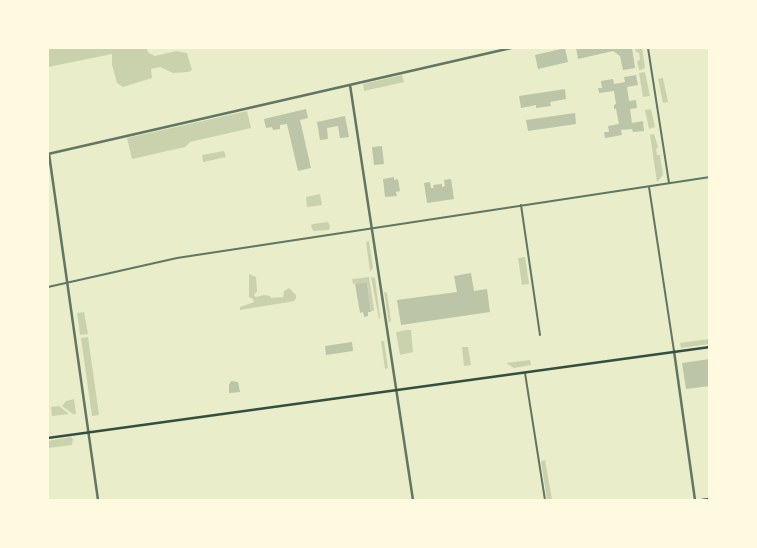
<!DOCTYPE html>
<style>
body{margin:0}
#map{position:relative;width:757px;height:548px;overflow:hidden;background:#e9edc9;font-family:Manrope,sans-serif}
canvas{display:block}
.frame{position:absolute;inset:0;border:49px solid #fefae0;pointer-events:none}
</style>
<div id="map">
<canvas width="757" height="548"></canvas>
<div class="frame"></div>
</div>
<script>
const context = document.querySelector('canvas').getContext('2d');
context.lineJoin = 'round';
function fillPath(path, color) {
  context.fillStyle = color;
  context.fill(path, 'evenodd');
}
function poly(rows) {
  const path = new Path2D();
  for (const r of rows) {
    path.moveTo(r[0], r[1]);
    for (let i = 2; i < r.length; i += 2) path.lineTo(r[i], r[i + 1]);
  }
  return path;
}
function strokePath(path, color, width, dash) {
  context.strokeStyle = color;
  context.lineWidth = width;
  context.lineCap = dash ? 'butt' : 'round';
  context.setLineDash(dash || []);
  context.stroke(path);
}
fillPath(poly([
 [48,48,146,48,149,53,155,56,176,51,187,53,192,70,189,72,173,73,160,67,151,69,152,78,123,87,117,83,112,65,112,54,48,67],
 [635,48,642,48,645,67,644,69,639,70,637,61,640,60,639,53,636,52],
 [645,72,650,96,643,97,639,73],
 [402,75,404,82,364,91,363,84],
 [663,78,668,102,663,103,658,79],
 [651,109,655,127,649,129,645,110],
 [247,111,251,128,190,142,185,147,132,159,127,138],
 [654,134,658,147,656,149,657,155,660,155,663,175,657,182,650,135],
 [224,151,226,157,203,162,202,155],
 [320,194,322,205,307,207,306,197],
 [328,222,330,226,329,230,314,231,312,229,311,225,313,224],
 [369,241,373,268,370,272,366,242],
 [525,257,529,284,522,285,518,258],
 [249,274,256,277,257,291,254,295,256,297,264,295,270,296,271,298,283,297,284,291,289,288,296,295,296,298,294,301,289,302,240,310,240,307,254,302,253,299,249,297],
 [369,277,374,309,374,311,371,311,367,282,353,284,352,279],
 [371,277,375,278,380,318,379,319],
 [384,292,387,293,391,321,389,323],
 [84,312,88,334,80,335,77,313],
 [406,330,411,330,413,352,400,355,396,332],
 [88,337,99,415,92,416,81,338],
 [709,339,709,344,681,348,680,343],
 [381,341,384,341,388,368,385,369],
 [462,347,468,347,471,365,464,366],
 [530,360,531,365,514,368,506,363],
 [74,399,76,414,73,414,62,406,66,401],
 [59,406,69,414,52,416,51,407],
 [71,437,73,439,72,445,48,448,48,441],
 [545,460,552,500,547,500,541,461]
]), '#cad2ad');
fillPath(poly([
 [565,48,568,62,538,69,535,55],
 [576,48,632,48,635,68,623,70,620,56,613,51,578,59],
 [636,75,638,85,627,87,629,101,636,100,637,108,630,109,632,123,643,121,644,131,633,132,632,129,621,130,622,135,605,138,604,132,609,132,608,126,619,124,616,109,614,109,614,105,616,104,614,91,599,93,598,88,602,88,601,81,613,79,614,84,625,82,624,77],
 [565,89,566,99,550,102,551,106,536,108,536,105,521,108,519,96],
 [306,109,308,118,300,120,311,168,298,171,287,124,280,125,280,129,273,130,272,127,266,128,264,119],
 [575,113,576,124,528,131,526,120],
 [345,116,349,137,340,138,338,126,327,128,328,139,320,140,317,122],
 [382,146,384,164,374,165,372,147],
 [394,177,394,180,398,179,400,191,396,192,397,196,385,197,383,179],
 [451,179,454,199,427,203,424,183,430,182,431,188,434,188,433,185,442,184,442,187,445,186,444,180],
 [471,273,474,291,487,289,490,312,401,325,397,300,457,292,454,276],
 [367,282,371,312,368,312,368,316,364,317,363,312,360,313,355,284],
 [352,342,353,351,326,355,325,346],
 [710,359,710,386,686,389,682,363],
 [231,381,238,382,240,392,229,393,229,385]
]), '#bcc5a7');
strokePath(poly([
 [648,48,669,183],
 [649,187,674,351],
 [521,205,540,335],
 [48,287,177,258,710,177],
 [525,373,545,500]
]), '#617663', 2);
strokePath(poly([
 [350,85,413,500],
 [48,154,511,48],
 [49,154,98,500],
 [674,351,695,500]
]), '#617663', 2.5);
strokePath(poly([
 [48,438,710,347],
 [702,500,710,499]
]), '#344e41', 2.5);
</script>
